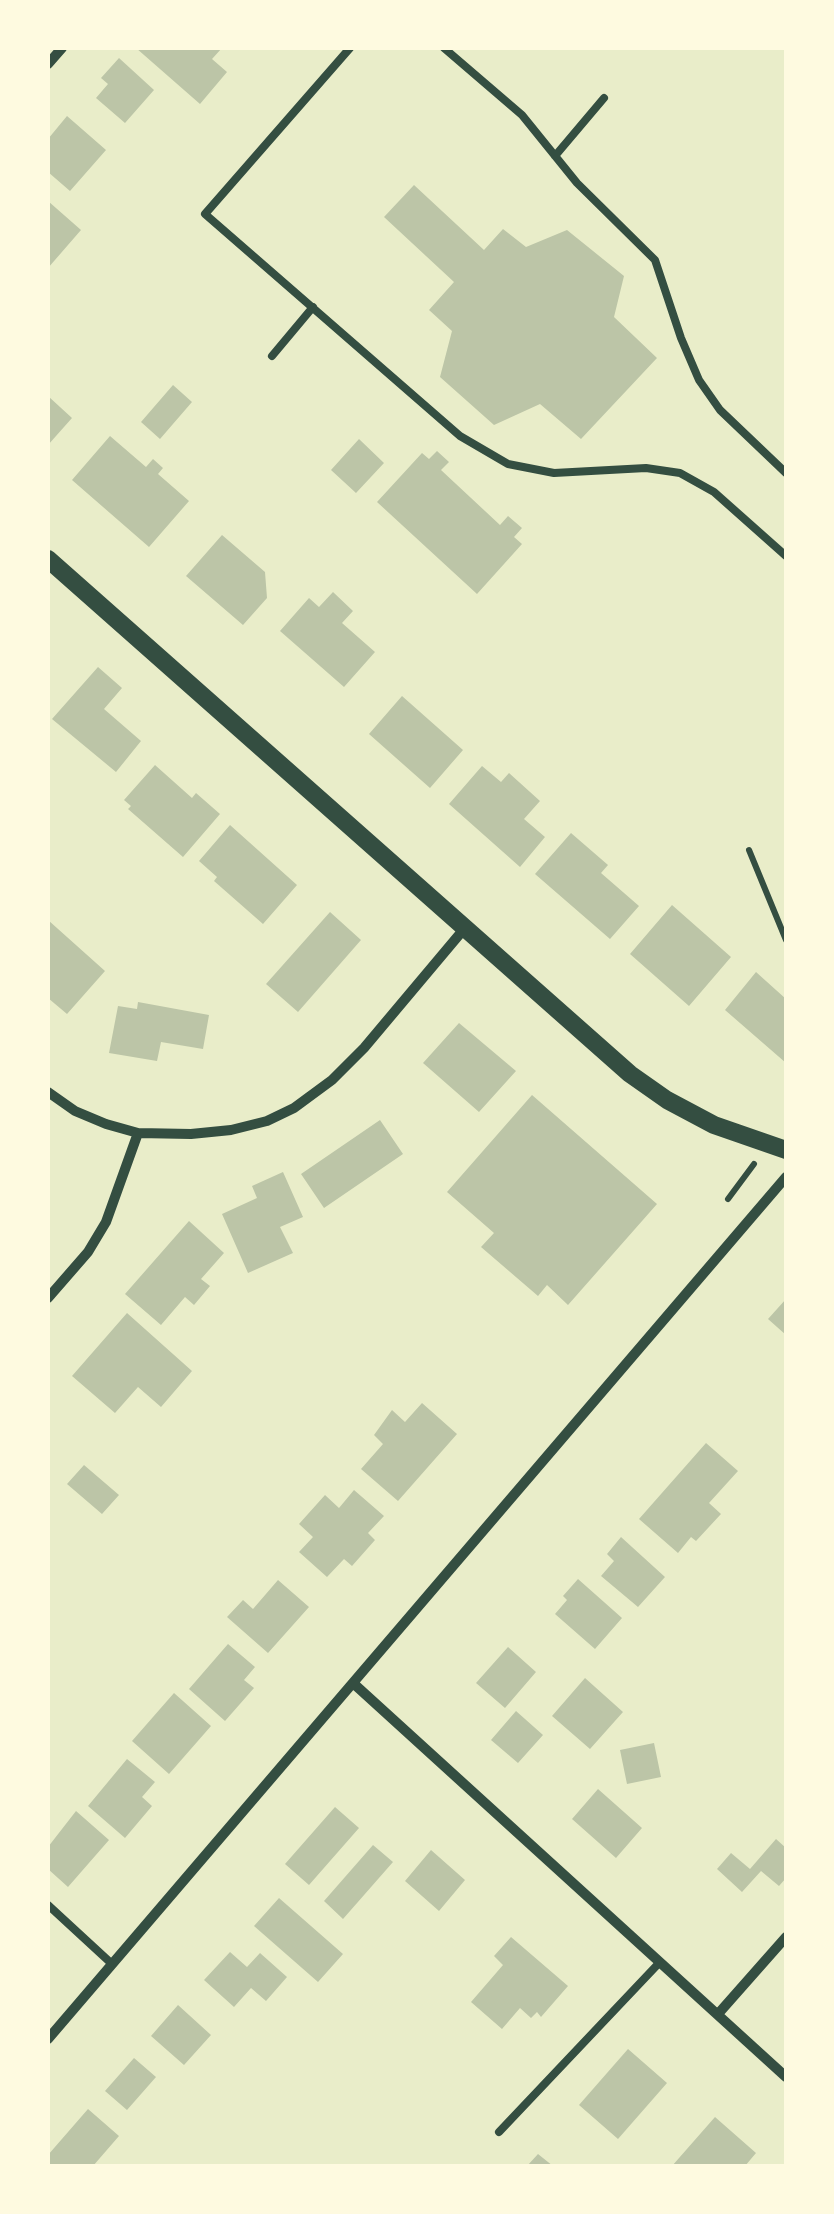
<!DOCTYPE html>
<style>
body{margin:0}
#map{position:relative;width:834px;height:2214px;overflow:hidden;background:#e9edc9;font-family:Quicksand,sans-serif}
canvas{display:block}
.frame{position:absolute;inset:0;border:50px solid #fefae0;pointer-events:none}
</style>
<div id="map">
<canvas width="834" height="2214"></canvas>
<div class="frame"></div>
</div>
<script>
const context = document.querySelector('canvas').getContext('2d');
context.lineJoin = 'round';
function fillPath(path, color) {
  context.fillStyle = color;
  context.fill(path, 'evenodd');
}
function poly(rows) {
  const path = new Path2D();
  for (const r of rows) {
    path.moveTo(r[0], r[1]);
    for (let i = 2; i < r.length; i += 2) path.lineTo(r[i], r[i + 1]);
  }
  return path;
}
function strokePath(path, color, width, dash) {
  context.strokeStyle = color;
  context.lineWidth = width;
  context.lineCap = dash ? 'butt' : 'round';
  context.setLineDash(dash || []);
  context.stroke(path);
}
fillPath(poly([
 [136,48,222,48,212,59,227,72,200,104],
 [119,58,154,90,125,123,96,98,108,84,101,78],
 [67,116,106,150,70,191,48,172,48,139],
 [414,185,484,250,503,229,526,247,567,230,624,276,614,317,657,358,581,439,540,404,494,425,440,377,452,331,429,310,454,282,384,217],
 [48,201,81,230,48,268],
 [173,385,192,402,160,439,141,422],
 [48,396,72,418,48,445],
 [110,436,146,467,153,459,163,468,158,474,189,501,149,547,72,480],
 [359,439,384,463,356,493,331,470],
 [437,451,449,462,441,470,500,525,508,516,522,528,514,537,522,544,477,594,377,502,422,453,429,459],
 [222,535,265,572,267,598,243,625,186,576],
 [333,592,353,611,342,623,375,652,344,687,280,631,309,598,319,607],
 [98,667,122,688,104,709,141,741,116,772,52,719],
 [402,696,463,750,430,788,369,734],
 [155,765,192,798,196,793,220,814,183,857,128,809,131,806,124,800],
 [482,766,501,782,509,773,540,801,524,819,545,837,520,867,449,804],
 [230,825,297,885,263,924,214,881,217,877,199,861],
 [571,833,608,865,601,873,639,906,610,939,535,874],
 [672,905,731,957,689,1006,630,954],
 [330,912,361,940,298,1012,266,984],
 [48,920,105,971,67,1014,48,998],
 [756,972,786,999,786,1063,725,1010],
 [138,1002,209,1015,203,1049,161,1042,157,1061,109,1053,118,1006,137,1009],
 [459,1023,516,1071,479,1112,423,1063],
 [532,1095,657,1204,568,1305,547,1285,538,1296,481,1247,494,1233,447,1192],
 [380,1120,403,1154,324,1208,301,1174],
 [283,1172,303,1217,280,1227,293,1253,248,1273,222,1214,257,1198,252,1186],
 [189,1221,224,1253,201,1279,210,1286,194,1305,185,1297,161,1325,125,1294],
 [786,1299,786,1335,768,1319],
 [127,1313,192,1371,161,1407,138,1387,115,1413,72,1376],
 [422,1403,457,1434,398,1501,361,1469,383,1444,374,1435,392,1410,405,1422],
 [706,1443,738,1471,709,1503,721,1514,696,1541,691,1537,678,1553,639,1519],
 [84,1465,119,1495,102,1514,67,1484],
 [354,1490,384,1516,368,1533,375,1540,352,1566,344,1559,327,1577,299,1552,313,1537,299,1524,325,1495,339,1508],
 [621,1537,665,1577,638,1607,601,1576,614,1561,607,1554],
 [578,1579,622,1618,595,1649,555,1614,567,1600,563,1596],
 [278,1580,309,1607,268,1653,227,1617,243,1600,253,1609],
 [228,1644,255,1667,244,1680,254,1688,225,1721,189,1689],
 [508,1647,536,1672,505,1708,476,1683],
 [585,1678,623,1712,590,1749,552,1716],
 [174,1693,211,1726,169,1774,132,1741],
 [516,1711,543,1735,518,1763,491,1740],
 [654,1743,661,1777,627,1784,620,1750],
 [127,1759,155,1782,142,1797,152,1806,125,1838,88,1806],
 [598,1789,642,1828,616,1858,572,1819],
 [335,1807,359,1828,309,1885,285,1864],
 [76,1811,109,1840,68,1887,48,1869,48,1847],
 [776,1839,786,1848,786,1878,779,1886,761,1871,742,1892,717,1869,731,1853,750,1869],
 [373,1845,393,1862,343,1919,324,1901],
 [431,1850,465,1880,439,1911,405,1881],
 [279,1898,343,1954,318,1982,254,1926],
 [511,1937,568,1986,541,2017,537,2012,531,2018,520,2008,502,2029,471,2002,503,1965,494,1956],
 [230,1952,247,1967,260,1953,287,1977,266,2001,251,1988,234,2007,204,1980],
 [178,2005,211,2035,184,2065,151,2036],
 [628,2049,667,2083,618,2139,579,2105],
 [134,2058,156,2077,127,2110,105,2091],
 [88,2109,119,2136,93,2166,50,2166,48,2155],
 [715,2117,756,2153,745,2166,672,2166],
 [538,2154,553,2166,527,2166]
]), '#bcc5a7');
strokePath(poly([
 [749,850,786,940],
 [728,1199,754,1164]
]), '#344e41', 6);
strokePath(poly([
 [350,48,205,214,460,436,508,464,554,473,646,468,680,473,714,492,786,556],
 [444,48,522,115,577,183,655,260,681,338,699,380,720,410,786,473],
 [555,156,604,98],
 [272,356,313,307],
 [48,1905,112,1964],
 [499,2132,660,1962]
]), '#344e41', 8);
strokePath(poly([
 [48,64,62,48],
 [48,1092,75,1111,106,1124,138,1133,191,1134,231,1130,267,1121,294,1108,332,1080,364,1048,464,929],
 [48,1298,88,1252,106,1222,138,1133],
 [353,1683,786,2077],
 [718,2014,786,1937],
 [48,2039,786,1177]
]), '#344e41', 10);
strokePath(poly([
 [48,559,630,1074,667,1100,714,1125,786,1150]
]), '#344e41', 18);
</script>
